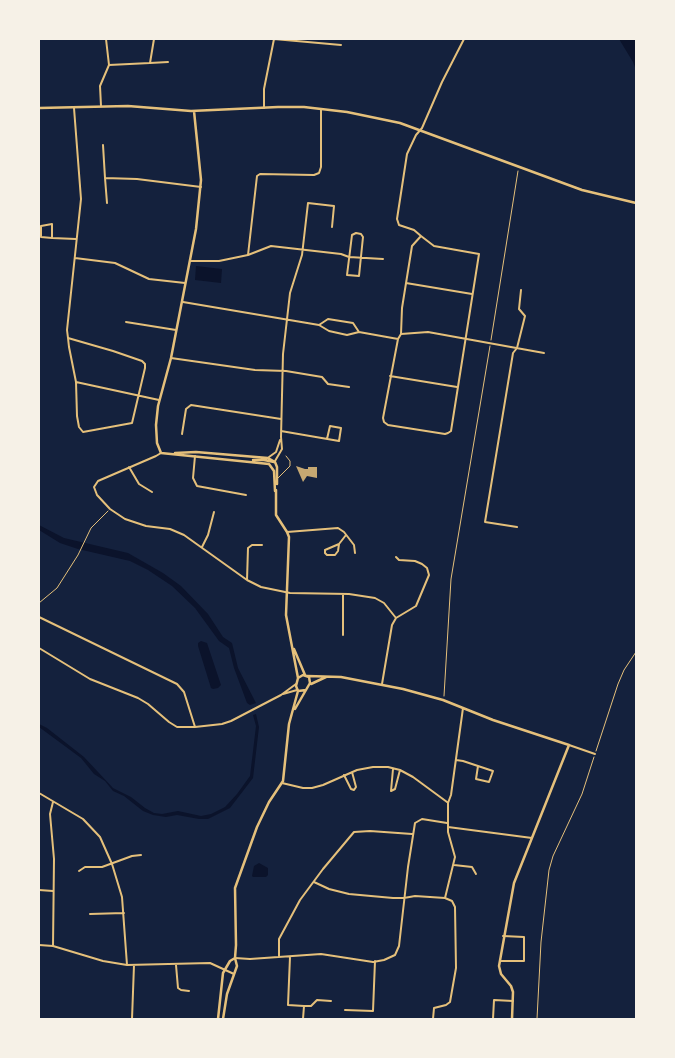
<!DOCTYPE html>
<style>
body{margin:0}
#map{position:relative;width:675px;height:1058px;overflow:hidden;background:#14213d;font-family:"Fira Sans",sans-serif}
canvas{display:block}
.frame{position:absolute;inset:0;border:40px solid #f6f1e7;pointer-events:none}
</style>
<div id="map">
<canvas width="675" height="1058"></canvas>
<div class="frame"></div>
</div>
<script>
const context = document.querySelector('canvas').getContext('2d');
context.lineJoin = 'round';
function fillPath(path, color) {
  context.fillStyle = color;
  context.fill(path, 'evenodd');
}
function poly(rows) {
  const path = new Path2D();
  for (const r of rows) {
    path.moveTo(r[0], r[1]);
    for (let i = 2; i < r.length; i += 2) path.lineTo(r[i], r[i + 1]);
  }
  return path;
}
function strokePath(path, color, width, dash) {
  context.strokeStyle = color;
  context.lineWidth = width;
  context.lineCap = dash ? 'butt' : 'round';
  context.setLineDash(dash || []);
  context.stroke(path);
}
fillPath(poly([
 [619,39,636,39,636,70,633,62],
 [196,266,222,269,221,283,195,280],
 [39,525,64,538,128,553,163,573,181,586,208,614,223,637,232,643,238,668,256,703,250,705,247,703,234,668,229,648,219,641,195,608,172,586,148,570,130,561,78,549,60,543,39,530],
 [201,641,207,643,221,685,218,688,213,689,211,688,198,646,198,643],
 [256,714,259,727,253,778,230,808,208,819,199,819,177,815,166,817,153,815,143,811,124,796,113,791,105,781,94,774,81,758,39,727,39,724,47,728,84,757,113,788,131,797,145,808,154,813,162,814,178,811,201,816,211,814,225,807,237,794,250,776,256,726,253,715],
 [259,863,268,868,268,875,266,877,253,877,252,876,254,866]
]), '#0b132b');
fillPath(poly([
 [296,466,305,469,308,469,308,467,317,467,317,478,307,476,303,482]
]), '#c6a872');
strokePath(poly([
 [491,340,518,171],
 [39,603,57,588,78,555,91,528,108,511],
 [444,696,451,579,490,346],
 [596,751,618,684,624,670,636,652],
 [537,1019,541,942,549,870,553,856,582,794,594,757]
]), '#e5c07b', 1);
strokePath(poly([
 [278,478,290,466,290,461,286,456]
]), '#e5c07b', 1);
strokePath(poly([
 [274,39,341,45],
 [150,63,168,62],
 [109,65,150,63,154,39],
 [101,106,100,86,109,65,106,39],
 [264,108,264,89,274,39],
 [103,145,105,178,137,179,201,187],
 [105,178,107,203],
 [356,233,361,234,363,237,359,276,347,275,352,235,356,233],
 [421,236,434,246,479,254,451,431,448,433,445,434,388,425,384,422,383,418,398,339,401,334,402,308,412,246,421,236,414,230,399,225,397,219,407,154,416,135,422,128,442,82,464,39],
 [52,238,52,224,41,226,41,237,52,238,76,239],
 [248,255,257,176,260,174,314,175,319,173,321,167,321,109],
 [75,258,115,263,149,279,185,283],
 [190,261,219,261,248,255,271,246,341,254,349,257,383,259],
 [406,283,472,294],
 [183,302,319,325,329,331,347,335,359,332,398,339],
 [126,322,176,330],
 [319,325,328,319,353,323,359,332],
 [401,334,428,332,544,353],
 [68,338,113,351,142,361,145,364,145,368,132,423,83,432,79,427,77,416,76,382,69,347,68,338,67,330,81,199,74,108],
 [171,358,255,370,286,371,322,377,328,384,349,387],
 [390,376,457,387],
 [76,382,159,400],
 [281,431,339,441,341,428,330,426,327,439],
 [182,434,186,409,191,405,281,419],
 [161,453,156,456,98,481,94,487,97,495,110,509,125,519,146,526,170,529,184,535,247,580,261,587,290,593,349,594,375,598,384,603,396,618],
 [195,456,193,478,197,486,246,495],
 [269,457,276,452,280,440],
 [275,461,282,449,281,437,283,354,290,293,302,255,308,203,334,206,332,227],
 [129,467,139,484,152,492],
 [517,527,485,522,513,353,517,348,525,316,519,309,521,290],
 [287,532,338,528,344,532,354,545,355,553],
 [339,544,338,551,335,555,327,555,325,553,325,550,339,544,346,535],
 [202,547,208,535,214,512],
 [247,580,248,548,252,545,262,545],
 [343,594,343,635],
 [39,617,177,684,184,692,195,727],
 [39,648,90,679,138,698,148,704,169,722,177,727,195,727,222,724,231,721,281,695,296,684],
 [382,684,392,625,396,618,416,606,429,575,427,568,422,564,415,561,399,560,396,557],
 [283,694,297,690],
 [569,745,595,754],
 [456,760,463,761,493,771,489,782,476,779,478,766],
 [393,769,391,791,395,789,400,770],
 [344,775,351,789,354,790,356,787,352,772],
 [282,783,303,788,312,788,323,785,357,770,373,767,388,767,400,770,413,777,447,802],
 [39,793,83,819,100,837,112,864,122,897,127,965],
 [53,802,50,814,54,859,53,946],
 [448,827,532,838],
 [454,865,472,867,476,874],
 [79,871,85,867,102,867,132,856,141,855],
 [314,882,329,889,349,894,393,898,404,898,415,896,445,898],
 [39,890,53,891],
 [90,914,124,913],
 [39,945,53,946,103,961,127,965,210,963,234,974],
 [279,957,279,939,300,900,323,869,354,832,370,831,412,834],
 [290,957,288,1005,304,1006,303,1019,295,1019],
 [235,958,250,959,321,954,373,962,384,960,395,955,399,946,408,867,415,823,422,819,447,823],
 [500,961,524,961,524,937,503,936],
 [176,965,178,988,181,990,189,991],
 [304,1006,311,1006,317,1000,331,1001],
 [345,1010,373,1011,375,961],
 [132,1019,134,965],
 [433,1019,434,1008,446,1005,450,1002,456,968,455,907,452,901,445,898,455,857,448,832,448,803,451,795,463,708],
 [493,1019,494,1000,513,1001]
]), '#e5c07b', 2);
strokePath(poly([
 [39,108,128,106,191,111,278,107,304,107,347,112,400,123,582,190,636,203],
 [194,111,201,180,196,229,171,358,158,406,156,425,157,443,161,453,269,464,274,471,275,491],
 [175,453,196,452,268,458,275,462,277,467,277,484],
 [253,460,264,460,274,462],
 [276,490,276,515,287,532,289,537,286,615,298,678],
 [294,649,305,675],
 [307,676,341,677,403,689,443,700,493,720,569,745,514,883,499,966,501,974,511,986,513,992,512,1019],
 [311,684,326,677],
 [295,709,310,683,309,677,303,675,298,678,296,686,298,691,306,690],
 [218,1019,223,973,230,961,235,958],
 [223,1019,227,994,237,966,235,958,236,945,235,888,257,827,269,802,283,781,289,724,298,691]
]), '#e5c07b', 2.5);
</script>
